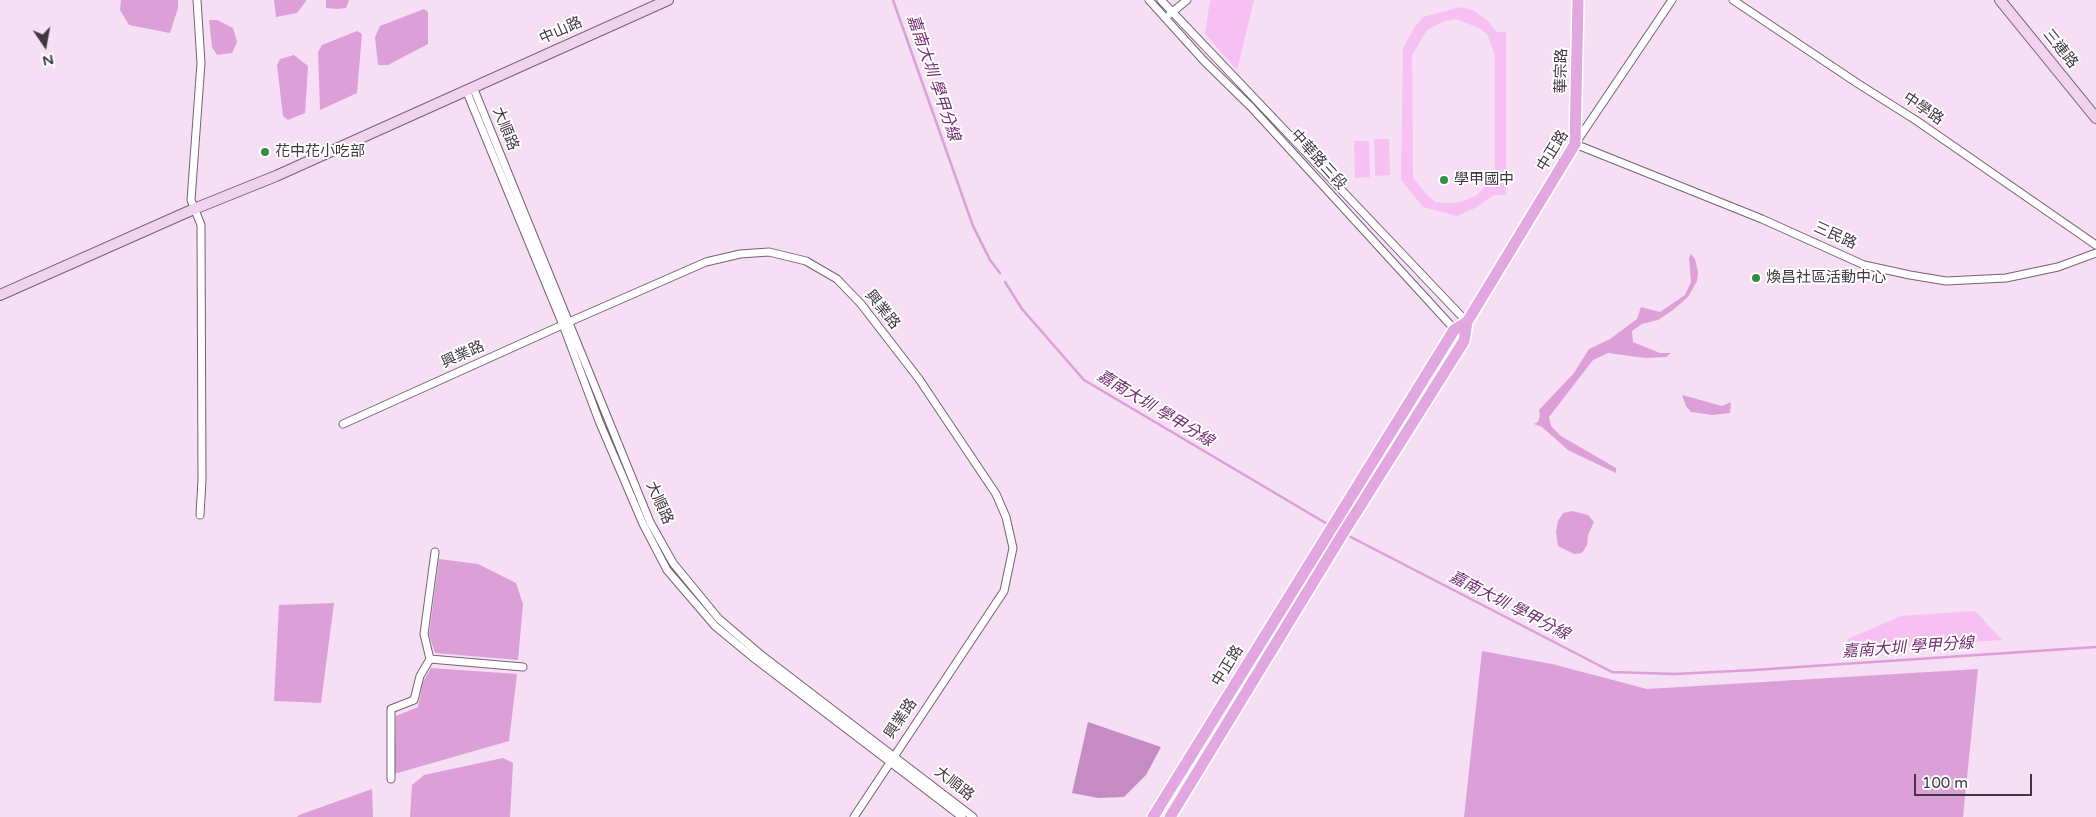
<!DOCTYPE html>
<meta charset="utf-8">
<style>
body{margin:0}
#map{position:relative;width:2096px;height:817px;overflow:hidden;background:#f6def4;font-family:"Varela Round",sans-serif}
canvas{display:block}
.north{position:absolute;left:20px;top:20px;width:50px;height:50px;-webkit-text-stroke:4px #fff;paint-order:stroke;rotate:168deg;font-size:14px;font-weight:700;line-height:20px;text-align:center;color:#413740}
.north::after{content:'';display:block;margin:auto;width:18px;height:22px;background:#413740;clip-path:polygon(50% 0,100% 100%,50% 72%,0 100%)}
.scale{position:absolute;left:1914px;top:774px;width:118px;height:22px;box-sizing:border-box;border:2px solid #413740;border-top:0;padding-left:6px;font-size:15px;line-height:18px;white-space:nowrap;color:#413740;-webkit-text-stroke:4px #fff;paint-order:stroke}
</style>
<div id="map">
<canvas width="2096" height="817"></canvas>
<div class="north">N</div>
<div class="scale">100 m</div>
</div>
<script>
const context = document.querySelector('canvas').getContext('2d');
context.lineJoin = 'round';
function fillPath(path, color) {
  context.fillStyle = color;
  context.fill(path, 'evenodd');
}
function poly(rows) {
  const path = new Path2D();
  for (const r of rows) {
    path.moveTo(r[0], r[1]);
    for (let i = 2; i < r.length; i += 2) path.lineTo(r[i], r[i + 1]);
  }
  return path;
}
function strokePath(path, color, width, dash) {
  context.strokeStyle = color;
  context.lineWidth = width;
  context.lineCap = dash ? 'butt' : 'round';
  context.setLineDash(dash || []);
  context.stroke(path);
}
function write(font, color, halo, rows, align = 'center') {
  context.font = font + ' "Varela Round","Noto Sans TC",sans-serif';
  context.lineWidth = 4;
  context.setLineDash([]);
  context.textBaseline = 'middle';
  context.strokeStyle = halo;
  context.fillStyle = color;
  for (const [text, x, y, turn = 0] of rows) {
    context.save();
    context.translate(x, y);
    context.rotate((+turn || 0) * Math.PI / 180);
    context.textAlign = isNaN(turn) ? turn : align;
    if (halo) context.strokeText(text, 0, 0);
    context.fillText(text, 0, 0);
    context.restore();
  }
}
fillPath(poly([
 [1210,0,1254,0,1237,70,1205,34],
 [1461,7,1474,11,1487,20,1497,32,1506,32,1506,195,1494,195,1473,209,1457,216,1423,207,1401,180,1403,48,1414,28,1423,17],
 [1456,19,1479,28,1487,34,1495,55,1495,172,1488,183,1477,195,1462,202,1451,203,1436,202,1428,196,1413,178,1412,55,1427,30,1445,21],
 [1374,139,1389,139,1390,175,1375,176],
 [1354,141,1369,141,1370,177,1355,178],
 [1975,611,2002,640,1849,650,1848,639,1901,616]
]), '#f6c0f2');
fillPath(poly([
 [1088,722,1161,747,1146,775,1124,797,1098,798,1072,793]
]), '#c78bc3');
fillPath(poly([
 [121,0,178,0,178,8,170,33,129,25,120,10],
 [274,0,306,0,306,1,297,13,276,17],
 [326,0,349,0,346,8,337,9,326,8],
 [424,9,428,12,428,44,388,65,378,65,375,37,380,26],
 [209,20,217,20,233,28,237,42,232,53,217,55,212,47],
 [357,31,362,34,357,93,320,110,318,52,322,45],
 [294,55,308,66,305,113,288,120,283,116,277,65,280,59],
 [1691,254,1695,259,1698,272,1697,281,1688,297,1673,310,1658,320,1642,324,1632,331,1633,342,1660,353,1671,353,1666,357,1645,358,1608,353,1593,360,1549,417,1551,426,1561,436,1616,468,1616,473,1568,450,1542,427,1534,424,1538,422,1540,416,1539,410,1574,373,1589,349,1610,339,1637,319,1641,307,1660,312,1685,295,1691,282,1689,258],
 [1682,395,1722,406,1731,402,1730,413,1712,415,1691,412,1686,406],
 [1572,511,1588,515,1594,522,1588,535,1587,545,1582,553,1574,554,1558,546,1556,532,1558,521,1563,513],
 [439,559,478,564,516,583,523,604,518,660,435,653,429,635],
 [334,603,321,703,274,701,279,605],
 [1482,651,1552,664,1647,689,1978,669,1963,817,1464,817],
 [431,668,517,674,509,741,394,774,396,716,418,707,423,682],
 [503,758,513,763,510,817,410,817,412,785,424,775],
 [372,789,373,817,297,817,299,815]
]), '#dc9fd8');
strokePath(poly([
 [893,0,973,226,990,260,1000,273],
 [1005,282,1022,309,1084,380,1329,525],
 [1347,535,1612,672,1675,674,1754,670,2096,647]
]), '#dc9fd8', 2.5);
const street = poly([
 [197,0,201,63,191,200,201,225,202,480,200,515],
 [1149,0,1204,61,1251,107,1456,331],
 [1161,0,1467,322],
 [1672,0,1575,144,1762,219,1864,265,1910,275,1946,281,2006,278,2058,267,2096,253],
 [1733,0,1857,83,1917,121,2096,245],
 [1170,14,1187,0],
 [473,87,650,522,673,563,719,619,760,654,973,817],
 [466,90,563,325,599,421,643,524,667,570,715,626,755,659,962,817],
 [343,424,569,322,706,262,740,254,769,252,806,261,837,279,861,304,919,379,996,494,1006,517,1013,548,1004,591,854,817],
 [430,659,523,667],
 [391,779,391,709,414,700,420,676,430,659,424,634,435,552]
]);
const secondary = poly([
 [2000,0,2096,118],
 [0,295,194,209,276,176,668,0]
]);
const primary = poly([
 [1153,817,1454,330,1467,322],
 [1170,817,1342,535,1464,341,1467,322,1575,144,1578,0]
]);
strokePath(street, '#756174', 9);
strokePath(secondary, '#756174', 12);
strokePath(primary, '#fff', 14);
strokePath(street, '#fff', 7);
strokePath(secondary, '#f1d2ef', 10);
strokePath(primary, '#e2a6e0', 11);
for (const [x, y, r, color] of [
 [265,152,5,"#2f8e41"],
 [1444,180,5,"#2f8e41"],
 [1756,278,5,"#2f8e41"]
]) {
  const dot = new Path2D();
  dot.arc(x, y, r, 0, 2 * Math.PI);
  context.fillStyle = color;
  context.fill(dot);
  strokePath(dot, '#fff', 2);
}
write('15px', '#413740', '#fff', [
 ["中山路",561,31,-24],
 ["三連路",2060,49,51],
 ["華宗路",1562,71,-89],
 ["中學路",1923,109,34],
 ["大順路",505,129,68],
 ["中正路",1553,151,-58],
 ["中華路三段",1318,160,48],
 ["三民路",1835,236,24],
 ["興業路",882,310,51],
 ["興業路",463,355,-24],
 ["大順路",659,503,66],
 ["中正路",1228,666,-58],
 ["興業路",901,719,-56],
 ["大順路",954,784,38]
]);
write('15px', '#413740', '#fff', [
 ["花中花小吃部",275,152],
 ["學甲國中",1454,180],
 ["煥昌社區活動中心",1766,278]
], 'left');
write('italic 16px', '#742d72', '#fff', [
 ["嘉南大圳 學甲分線",933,78,71],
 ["嘉南大圳 學甲分線",1155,409,31],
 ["嘉南大圳 學甲分線",1509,606,27],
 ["嘉南大圳 學甲分線",1908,648,-4]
]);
</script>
